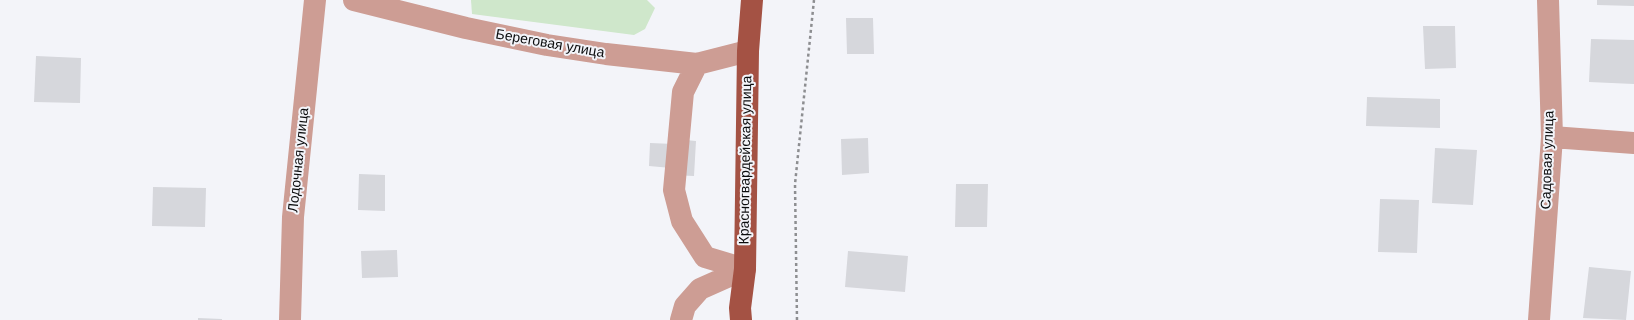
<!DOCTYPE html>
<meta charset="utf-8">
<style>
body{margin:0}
canvas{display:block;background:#f3f4f9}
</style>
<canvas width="1634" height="320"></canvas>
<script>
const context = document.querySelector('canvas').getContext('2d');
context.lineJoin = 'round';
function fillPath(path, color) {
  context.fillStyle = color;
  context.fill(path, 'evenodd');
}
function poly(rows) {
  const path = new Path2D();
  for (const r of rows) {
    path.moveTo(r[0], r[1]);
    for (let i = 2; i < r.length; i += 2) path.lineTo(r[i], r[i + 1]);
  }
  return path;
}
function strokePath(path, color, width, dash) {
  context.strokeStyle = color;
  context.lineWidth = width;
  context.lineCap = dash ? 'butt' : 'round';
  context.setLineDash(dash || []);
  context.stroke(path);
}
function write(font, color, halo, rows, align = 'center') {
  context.font = font + ' Arial,sans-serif';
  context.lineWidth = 4;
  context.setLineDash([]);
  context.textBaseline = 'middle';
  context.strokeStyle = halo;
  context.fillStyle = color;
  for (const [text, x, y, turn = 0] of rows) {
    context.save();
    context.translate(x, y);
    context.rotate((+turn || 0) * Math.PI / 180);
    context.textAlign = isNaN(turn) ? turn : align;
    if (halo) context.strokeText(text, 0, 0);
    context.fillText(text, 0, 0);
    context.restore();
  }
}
fillPath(poly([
 [471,0,647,0,655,8,645,29,634,35,472,14]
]), '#cfe7cb');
fillPath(poly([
 [1597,0,1634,0,1634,6,1597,5],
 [846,18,873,18,874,54,847,54],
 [1423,26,1455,26,1456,68,1425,69],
 [1591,39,1634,40,1634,84,1589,82],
 [36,56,81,58,80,103,34,102],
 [1367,97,1440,99,1440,128,1366,126],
 [868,138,869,173,842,175,841,139],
 [675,139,696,141,694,176,671,175,671,168,649,166,650,143,674,144],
 [1435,148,1477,150,1473,205,1432,203],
 [359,174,385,175,385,211,358,210],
 [956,184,988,184,987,227,955,227],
 [153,187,206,188,205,227,152,226],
 [1380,199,1419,200,1417,253,1378,252],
 [397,250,398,277,362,278,361,251],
 [848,251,908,256,905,292,845,287],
 [1589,267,1631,271,1626,320,1583,318],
 [198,318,222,319,222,320,198,320]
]), '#d6d7dc');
strokePath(poly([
 [797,320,795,184,814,0]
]), '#8d8e91', 2.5, [3, 3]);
strokePath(poly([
 [354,0,466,28,547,45,606,54,697,64,748,51],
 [697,64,683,92,674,190,682,221,705,257,745,269],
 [1552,137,1634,143],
 [290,320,293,217,315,0],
 [681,320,685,306,700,289,745,269],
 [1539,320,1552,137,1548,0]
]), '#cd9d94', 22);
strokePath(poly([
 [741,320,740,308,745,269,748,51,752,0]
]), '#a45244', 22);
write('14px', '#0b0c0d', '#f3f4f9', [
 ["Береговая улица",550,44,10],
 ["Лодочная улица",299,160,-84],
 ["Красногвардейская улица",746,160,-89],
 ["Садовая улица",1548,160,-88]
]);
</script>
